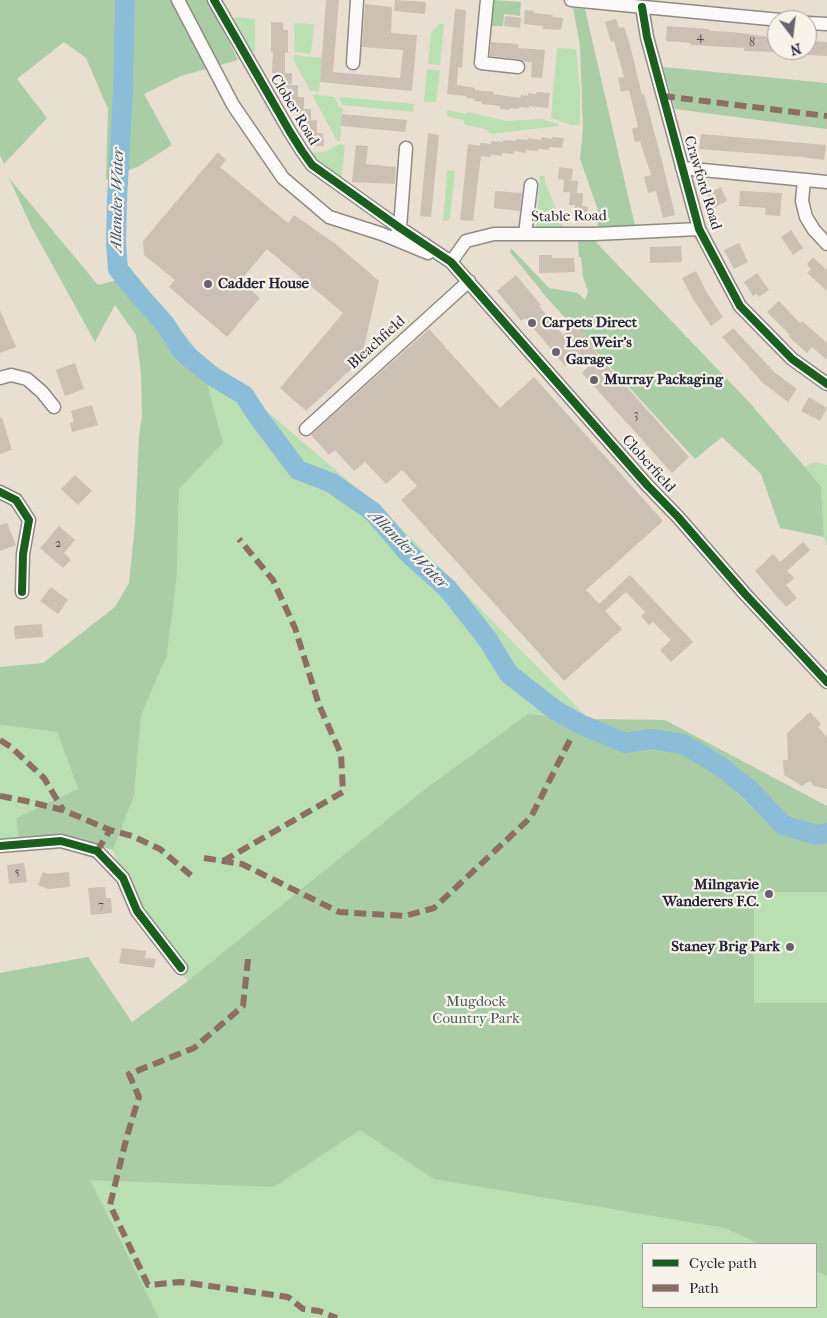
<!DOCTYPE html>
<style>
body{margin:0}
#map{position:relative;width:827px;height:1318px;overflow:hidden;background:#e8dfd0;font-family:"IM FELL French Canon",serif}
canvas{display:block}
.legend{position:absolute;left:642px;top:1243px;width:175px;height:65px;box-sizing:border-box;background:#f7f3e8;border:1px solid #a29fa3;margin:0;padding:6px 9px;list-style:none;font-size:15px;color:#22223b}
.legend li{display:flex;align-items:center;gap:10px;height:25px}
.legend b{width:25px;border:1px solid #a29fa3}
.north{position:absolute;left:767px;top:10px;width:50px;height:50px;box-sizing:border-box;background:#f7f3e8;border:1px solid #a29fa3;border-radius:50%;rotate:165deg;font-size:14px;font-weight:700;line-height:20px;text-align:center;color:#22223b}
.north::after{content:'';display:block;margin:auto;width:18px;height:22px;background:#67646f;clip-path:polygon(50% 0,100% 100%,50% 72%,0 100%)}
</style>
<div id="map">
<canvas width="827" height="1318"></canvas>
<ul class="legend">
<li><b style="height:6px;background:#1b5e20"></b>Cycle path</li>
<li><b style="height:6px;background:#8d6e63"></b>Path</li>
</ul>
<div class="north">N</div>
</div>
<script>
const context = document.querySelector('canvas').getContext('2d');
context.lineJoin = 'round';
function fillPath(path, color) {
  context.fillStyle = color;
  context.fill(path, 'evenodd');
}
function poly(rows) {
  const path = new Path2D();
  for (const r of rows) {
    path.moveTo(r[0], r[1]);
    for (let i = 2; i < r.length; i += 2) path.lineTo(r[i], r[i + 1]);
  }
  return path;
}
function strokePath(path, color, width, dash) {
  context.strokeStyle = color;
  context.lineWidth = width;
  context.lineCap = dash ? 'butt' : 'round';
  context.setLineDash(dash || []);
  context.stroke(path);
}
function write(font, color, halo, rows, align = 'center') {
  context.font = font + ' "IM FELL French Canon",serif';
  context.lineWidth = 4.5;
  context.setLineDash([]);
  context.textBaseline = 'middle';
  context.strokeStyle = halo;
  context.fillStyle = color;
  for (const [text, x, y, turn = 0] of rows) {
    context.save();
    context.translate(x, y);
    context.rotate((+turn || 0) * Math.PI / 180);
    context.textAlign = isNaN(turn) ? turn : align;
    if (halo) context.strokeText(text, 0, 0);
    context.fillText(text, 0, 0);
    context.restore();
  }
}
fillPath(poly([
 [233,17,255,19,255,51,252,51],
 [294,23,314,24,311,54,295,52],
 [439,24,444,24,440,65,428,64,431,33],
 [557,48,576,49,580,90,580,125,571,125,551,118],
 [294,55,322,58,319,92,310,90,294,61],
 [427,69,440,70,436,102,424,102],
 [312,94,334,97,340,108,343,108,340,141,337,141],
 [341,97,414,104,413,112,342,105,339,98],
 [447,110,466,114,468,112,506,121,542,119,558,124,559,126,491,134,485,129,465,125,463,120,447,116],
 [340,144,345,145,341,182,328,172,307,153,323,152],
 [447,170,455,171,450,217,448,221,443,221],
 [540,176,545,176,545,182,563,227,536,228],
 [199,353,388,515,589,719,529,714,827,853,827,1318,0,1318,0,973,88,957,132,1023,188,981,140,926,113,850,134,796,141,716,167,655,177,575,179,489,223,443],
 [643,1244,816,1244,816,1307,643,1307],
 [815,462,827,465,827,546,824,537,821,486,805,467],
 [0,725,57,732,78,790,16,818,19,839,0,842]
]), '#badfb3');
fillPath(poly([
 [0,0,208,0,211,5,238,60,181,76,144,94,172,145,139,166,106,180,108,109,86,58,64,42,17,79,47,118,4,164,0,156],
 [493,0,521,2,520,16,504,14,503,26,489,26],
 [573,8,585,9,635,226,597,227,599,213,580,159,583,128,580,46],
 [663,67,827,83,827,129,675,109],
 [9,178,98,285,136,275,199,353,223,443,179,489,177,575,167,655,141,716,134,796,113,850,62,835,19,839,16,818,78,789,57,732,0,725,0,667,43,663,115,607,129,583,135,525,139,436,142,417,141,373,136,335,115,305,95,342,32,228],
 [592,238,749,402,821,486,824,537,780,528,761,474,722,437,695,459,547,298,510,252,511,248,549,288,578,293,585,300,588,291,583,277,581,257,579,257,578,242,579,239],
 [528,714,589,719,665,720,827,806,827,892,754,892,754,1003,827,1003,827,1276,816,1271,816,1244,759,1244,725,1228,434,1179,360,1130,274,1187,90,1180,159,1318,0,1318,0,973,88,957,132,1022,188,981,424,790]
]), '#aacda6');
strokePath(poly([
 [125,0,123,90,117,200,116,243,118,269,138,294,165,324,183,352,212,376,244,395,259,418,298,470,332,483,373,512,408,553,448,589,488,640,509,674,555,710,580,724,625,743,651,739,683,744,720,766,750,790,783,825,816,835,827,833]
]), '#8cbdd8', 20);
fillPath(poly([
 [326,0,339,0,333,72,400,78,403,50,362,47,365,4,392,7,391,33,417,35,412,91,320,82],
 [395,0,426,2,425,14,394,11],
 [455,9,466,10,462,68,458,67,457,85,475,88,475,90,494,92,493,94,520,98,521,95,528,96,528,93,536,94,537,92,550,93,548,108,529,106,529,108,519,107,519,109,510,108,510,110,500,109,500,106,482,104,482,102,474,101,475,99,466,98,466,96,447,94],
 [525,10,534,11,534,13,553,15,552,17,563,18,561,30,542,29,543,26,524,24],
 [505,16,521,18,520,28,504,26],
 [616,19,619,28,624,27,630,45,642,95,644,94,662,161,675,215,663,218,656,191,648,193,644,177,651,175,640,141,635,142,632,129,638,127,629,90,621,92,618,78,624,77,614,41,611,42,605,22],
 [271,22,283,23,283,30,288,30,288,53,285,52,285,73,292,73,292,84,279,85,279,73,272,73,273,52,271,52],
 [667,26,709,29,709,31,733,32,777,38,777,52,744,51,744,48,691,45,691,43,666,41],
 [807,41,827,42,827,56,807,55],
 [491,42,518,44,518,48,545,50,542,78,531,77,532,62,524,62,519,59,490,56],
 [286,85,298,85,298,97,304,97,304,109,311,109,311,120,298,121,298,109,292,109,292,97,286,96],
 [342,114,407,120,405,132,341,126],
 [317,120,317,133,323,133,324,146,309,146,309,133,305,133,305,121],
 [428,133,439,135,431,217,420,216],
 [701,134,826,145,824,160,801,157,699,149],
 [541,137,552,139,552,137,564,138,562,148,549,147,549,150,538,149,538,151,526,150,526,153,514,151,513,154,502,153,502,156,491,154,491,157,481,156,473,221,460,220,468,144,480,146,481,143,491,144,491,141,503,142,503,140,516,141,516,139,528,140,528,138,541,140],
 [356,145,368,146,366,164,396,167,395,184,352,182],
 [218,152,226,160,220,167,288,223,294,215,337,245,379,281,361,360,306,411,280,388,343,313,267,249,240,281,260,298,227,337,169,287,175,280,144,255,143,241],
 [559,167,573,169,571,181,558,179],
 [564,180,578,181,577,193,563,192],
 [721,187,727,201,713,208,707,194],
 [495,191,522,193,520,211,494,208],
 [740,191,782,193,780,216,765,215,766,208,739,206],
 [570,193,583,193,582,206,588,207,587,218,574,216,575,205,569,205],
 [791,230,803,248,793,255,781,237],
 [739,243,748,262,734,269,724,250],
 [681,246,682,262,650,263,650,247],
 [539,255,552,255,552,258,574,258,575,272,539,273],
 [813,257,827,270,827,291,807,273,811,269,807,264],
 [696,271,707,293,723,317,711,326,693,299,682,278],
 [757,273,769,290,759,297,757,294,753,296,744,282],
 [516,275,541,305,539,306,563,335,576,324,593,345,591,347,689,457,672,473,582,373,588,367,578,355,565,366,525,318,521,321,497,291],
 [779,301,800,323,802,321,827,343,827,360,812,347,807,353,788,336,790,335,767,312],
 [0,310,16,347,0,353],
 [733,328,774,372,797,389,788,402,763,383,722,337],
 [429,329,500,408,534,377,663,521,586,590,599,604,630,575,693,642,671,662,660,650,671,640,653,622,649,625,641,616,645,612,626,592,605,611,622,629,564,681,401,500,417,486,402,470,386,484,365,462,354,471,335,450,329,455,311,435],
 [75,363,84,389,65,396,56,370],
 [809,397,827,408,820,421,801,411],
 [92,405,98,425,72,432,70,423,74,422,71,411],
 [0,418,2,418,12,450,0,454],
 [75,475,92,491,78,505,61,489],
 [7,523,16,545,0,551,0,525],
 [59,526,75,540,64,553,71,560,63,568,40,548],
 [803,542,810,550,787,571,794,578,786,585,797,598,786,607,755,571,773,554,780,562],
 [51,587,68,600,58,614,40,601],
 [42,624,43,637,15,639,14,626],
 [810,712,821,724,818,727,827,737,827,789,814,786,810,781,802,786,784,775,783,760,788,760,787,733],
 [24,863,27,882,9,884,7,865],
 [43,872,49,874,69,872,70,887,48,889,38,885],
 [105,887,106,898,111,898,112,913,91,915,88,888],
 [122,948,146,951,145,958,156,959,154,968,119,963]
]), '#ccbfb4');
const minor = poly([
 [178,0,233,105,283,178,329,217,382,234,428,253],
 [214,0,290,132,302,151,312,165,400,228,451,262,647,485,678,517,745,594,827,682],
 [487,0,481,63,518,67],
 [571,0,780,20],
 [642,7,647,37,699,229,740,306,792,359,827,384],
 [807,23,827,24],
 [353,63,357,0],
 [682,168,827,182],
 [804,180,802,201,806,217,814,230,827,244],
 [397,233,400,228,406,148],
 [525,234,531,185],
 [451,262,466,241,494,234,595,234,699,229],
 [0,378,11,375,27,379,42,392,54,407],
 [306,429,469,281],
 [0,492,16,500,29,520,23,554,22,592],
 [0,846,61,841,97,851,123,878,137,911,181,968]
]);
strokePath(minor, '#8e8a86', 15);
strokePath(minor, '#fcfaf8', 12);
strokePath(poly([
 [663,96,827,116],
 [0,740,11,747,44,778,63,810],
 [0,796,26,801,63,810,110,830,132,836,160,849,194,878],
 [97,851,110,830],
 [204,858,242,864,339,912,405,916,434,908,531,817,571,738],
 [223,861,343,792,341,754,319,705,295,628,273,580,239,539],
 [248,959,243,1006,194,1048,129,1074,139,1097,127,1136,110,1205,148,1285,181,1282,288,1297,303,1309,319,1311,337,1318]
]), '#8d6e63', 6, [12, 6]);
strokePath(poly([
 [214,0,290,132,302,151,312,165,400,228,451,262,647,485,678,517,745,594,827,682],
 [642,7,647,37,699,229,740,306,792,359,827,384],
 [0,492,16,500,29,520,23,554,22,592],
 [0,846,61,841,97,851,123,878,137,911,181,968]
]), '#1b5e20', 8);
for (const [x, y, r, color] of [
 [208,284,5,"#67646f"],
 [532,323,5,"#67646f"],
 [556,352,5,"#67646f"],
 [594,380,5,"#67646f"],
 [769,894,5,"#67646f"],
 [790,947,5,"#67646f"]
]) {
  const dot = new Path2D();
  dot.arc(x, y, r, 0, 2 * Math.PI);
  context.fillStyle = color;
  context.fill(dot);
  strokePath(dot, '#f7f3e8', 2);
}
write('12px', '#4c4959', null, [
 ["4",700,37],
 ["8",752,43],
 ["3",636,415],
 ["2",58,544],
 ["5",17,873],
 ["7",101,906]
]);
write('15px', '#22223b', '#f7f3e8', [
 ["Clober Road",294,110,59],
 ["Crawford Road",702,183,73],
 ["Stable Road",569,217,-1],
 ["Bleachfield",377,343,-42],
 ["Cloberfield",648,464,48]
]);
write('bold 15px', '#22223b', '#f7f3e8', [
 ["Cadder House",218,284],
 ["Carpets Direct",542,323],
 ["Les Weir's",566,343],
 ["Garage",566,360],
 ["Murray Packaging",604,380],
 ["Milngavie",759,885,"right"],
 ["Wanderers F.C.",759,902,"right"],
 ["Staney Brig Park",780,947,"right"]
], 'left');
write('15px', '#445b58', '#f7f3e8', [
 ["Mugdock",476,1002],
 ["Country Park",476,1019]
]);
write('italic 16px', '#395373', '#f7f3e8', [
 ["Allander Water",118,200,-89],
 ["Allander Water",408,550,45]
]);
</script>
